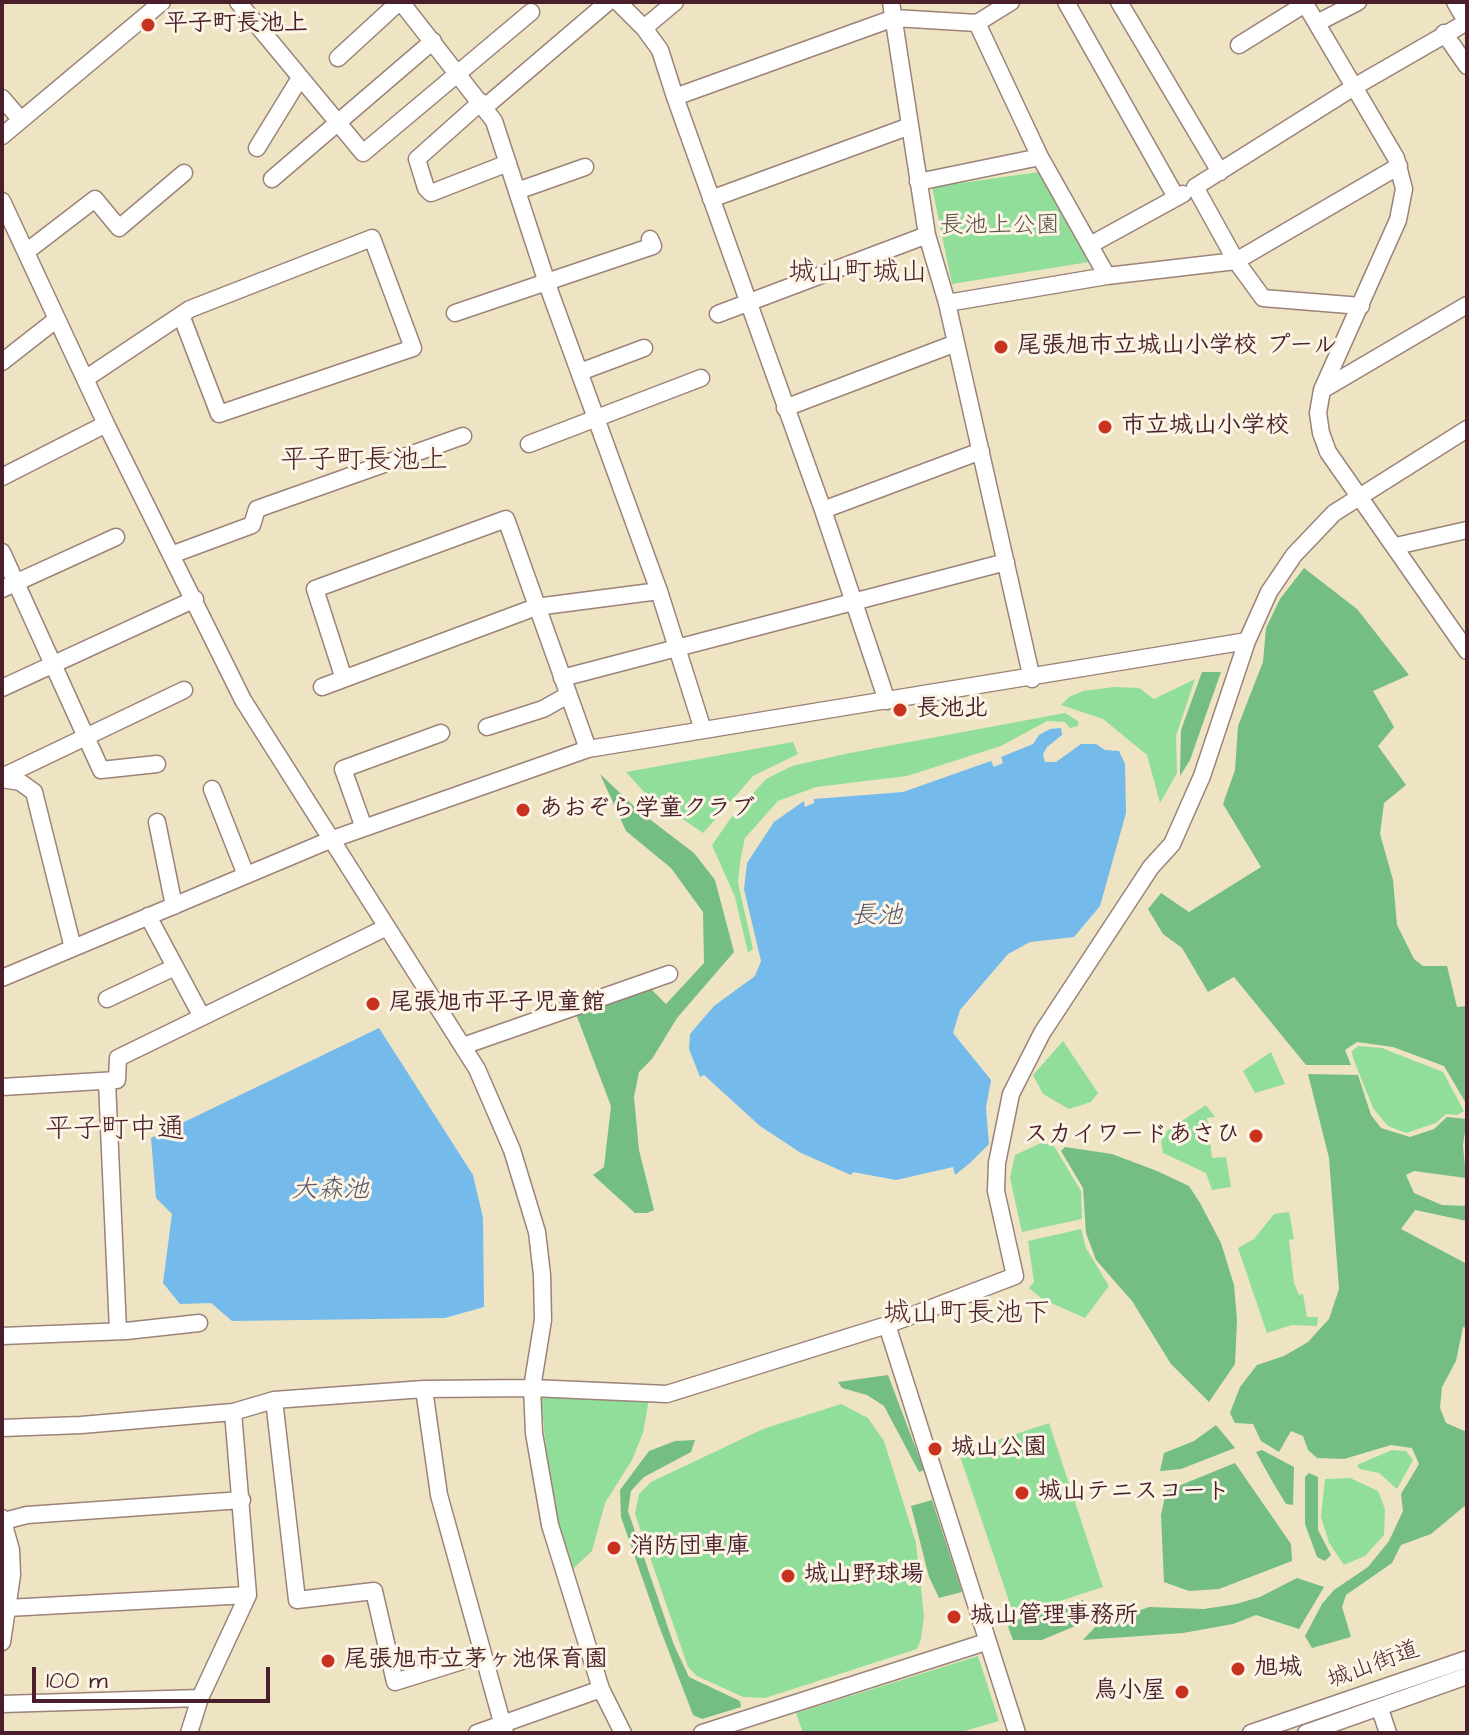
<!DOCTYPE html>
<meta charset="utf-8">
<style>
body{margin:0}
#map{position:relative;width:1469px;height:1735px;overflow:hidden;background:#eee4c4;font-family:"Architects Daughter",sans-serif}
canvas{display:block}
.frame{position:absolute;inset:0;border:4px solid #4a1f2b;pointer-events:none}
.scale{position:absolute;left:32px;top:1667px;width:238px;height:36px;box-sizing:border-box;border:4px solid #4a1f2b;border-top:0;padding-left:10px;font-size:24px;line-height:28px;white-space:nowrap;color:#4a1f2b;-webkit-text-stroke:6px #fcf5e5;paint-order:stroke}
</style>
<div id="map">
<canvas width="1469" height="1735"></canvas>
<div class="frame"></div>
<div class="scale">100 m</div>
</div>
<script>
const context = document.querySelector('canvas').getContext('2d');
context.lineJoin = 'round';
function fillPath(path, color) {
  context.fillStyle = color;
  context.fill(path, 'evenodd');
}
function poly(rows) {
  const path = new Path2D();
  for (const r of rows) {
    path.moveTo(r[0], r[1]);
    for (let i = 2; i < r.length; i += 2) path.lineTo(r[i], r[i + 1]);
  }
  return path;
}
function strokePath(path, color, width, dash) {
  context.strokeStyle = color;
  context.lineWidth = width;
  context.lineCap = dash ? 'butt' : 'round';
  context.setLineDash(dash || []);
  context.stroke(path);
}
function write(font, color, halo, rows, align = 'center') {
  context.font = font + ' "Architects Daughter","Klee One",sans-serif';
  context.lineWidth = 6;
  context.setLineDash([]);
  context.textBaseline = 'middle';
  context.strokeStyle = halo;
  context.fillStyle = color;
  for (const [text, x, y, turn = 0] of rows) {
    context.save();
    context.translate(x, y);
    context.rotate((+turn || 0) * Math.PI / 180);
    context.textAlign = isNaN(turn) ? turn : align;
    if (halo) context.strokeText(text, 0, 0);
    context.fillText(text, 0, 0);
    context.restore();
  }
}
fillPath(poly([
 [1039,172,1089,262,952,284,932,187],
 [1195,679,1176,736,1177,773,1160,803,1147,755,1103,719,1061,705,1069,697,1083,691,1114,687,1139,688,1154,699],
 [1065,713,1078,721,1078,726,1070,728,1065,722,1047,721,1001,746,907,776,816,787,778,801,745,838,740,862,738,883,753,949,748,953,735,897,712,845,731,818,766,779,792,766,850,753],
 [793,742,798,754,753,776,703,833,645,793,626,772],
 [1063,1041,1098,1093,1091,1102,1069,1109,1043,1094,1033,1075],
 [1358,1046,1382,1048,1443,1072,1464,1111,1457,1115,1446,1114,1436,1123,1406,1133,1388,1126,1373,1108,1353,1058,1352,1051],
 [1271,1052,1285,1084,1255,1093,1243,1071],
 [1206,1105,1215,1117,1207,1118,1212,1158,1226,1157,1231,1187,1212,1190,1206,1173,1163,1153,1161,1141,1168,1130],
 [1041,1143,1054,1146,1081,1191,1082,1219,1022,1232,1010,1178,1015,1155],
 [1289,1212,1294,1239,1289,1240,1294,1283,1299,1295,1303,1294,1307,1317,1318,1317,1317,1326,1292,1325,1267,1333,1238,1248,1254,1239,1274,1214],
 [1081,1229,1086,1248,1109,1286,1085,1318,1042,1299,1029,1288,1034,1282,1028,1241],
 [541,1397,649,1399,643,1433,632,1460,605,1503,592,1551,573,1569,551,1500],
 [841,1404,868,1418,884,1441,916,1543,924,1616,921,1639,917,1649,765,1698,743,1697,697,1676,688,1667,635,1514,639,1494,651,1482,763,1429],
 [1049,1423,1103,1587,1014,1616,959,1453],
 [1392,1450,1406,1451,1413,1460,1397,1489,1379,1473,1360,1469,1357,1465],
 [1350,1478,1378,1491,1385,1509,1384,1535,1365,1556,1344,1565,1329,1543,1321,1517,1325,1479],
 [978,1656,999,1721,958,1733,803,1733,796,1713]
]), '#91de9b');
fillPath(poly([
 [1304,568,1357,609,1409,675,1373,691,1394,727,1378,746,1406,785,1384,803,1380,834,1393,880,1397,925,1414,959,1423,966,1447,966,1457,1007,1467,1006,1467,1105,1444,1066,1393,1047,1357,1042,1345,1050,1351,1065,1306,1065,1234,977,1208,992,1182,948,1163,934,1148,909,1161,893,1189,912,1261,867,1223,804,1235,770,1238,726,1263,662,1266,628,1280,599],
 [1202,672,1221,672,1190,760,1180,776,1181,730],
 [600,774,639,811,694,853,715,880,734,952,677,1018,652,1059,639,1072,634,1097,639,1150,654,1210,647,1213,635,1213,593,1175,604,1167,611,1106,576,1014,650,988,666,1004,704,963,703,912,671,868,626,831],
 [1308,1074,1358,1075,1371,1115,1381,1128,1410,1137,1434,1129,1447,1117,1467,1119,1463,1145,1466,1178,1414,1171,1406,1175,1414,1193,1442,1205,1467,1206,1467,1221,1415,1210,1401,1229,1467,1264,1467,1328,1463,1327,1456,1361,1442,1387,1440,1408,1446,1423,1467,1432,1467,1504,1431,1534,1401,1545,1392,1563,1346,1595,1342,1607,1351,1637,1312,1648,1305,1636,1322,1604,1334,1590,1368,1567,1389,1541,1403,1511,1401,1494,1419,1464,1412,1448,1391,1445,1344,1459,1317,1458,1308,1450,1303,1436,1291,1431,1279,1452,1261,1441,1253,1424,1235,1423,1230,1413,1240,1387,1257,1365,1284,1356,1308,1342,1329,1319,1339,1289,1329,1158],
 [1065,1147,1112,1154,1157,1171,1189,1186,1200,1203,1221,1243,1234,1285,1237,1320,1235,1364,1209,1402,1171,1364,1132,1301,1096,1260,1086,1233,1083,1188,1061,1151],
 [888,1375,924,1470,919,1472,884,1406,867,1395,842,1388,838,1382],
 [1216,1425,1235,1448,1181,1469,1160,1471,1164,1453,1194,1441],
 [695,1440,691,1452,644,1477,631,1491,628,1511,674,1645,689,1677,740,1701,741,1707,702,1719,693,1715,659,1626,621,1517,620,1490,649,1451,675,1441],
 [1262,1450,1294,1467,1293,1505,1286,1504,1272,1481,1256,1452],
 [1235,1463,1291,1544,1292,1561,1219,1589,1189,1591,1164,1582,1161,1515,1166,1491],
 [1309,1473,1318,1477,1318,1530,1331,1555,1325,1561,1317,1557,1305,1524,1305,1477],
 [932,1500,962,1592,939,1598,929,1577,911,1506],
 [1297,1578,1324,1587,1299,1629,1256,1615,1233,1624,1183,1633,1083,1640,1096,1626,1149,1607,1204,1609,1236,1604,1260,1597],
 [1083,1600,1087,1618,1073,1627,1042,1640,1013,1640,1008,1627,1014,1621]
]), '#74bd83');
fillPath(poly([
 [1061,728,1062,735,1047,747,1043,754,1045,762,1056,762,1081,744,1096,744,1105,750,1119,751,1125,764,1126,813,1100,906,1074,937,1030,942,1008,954,960,1010,953,1033,991,1080,986,1108,989,1144,970,1163,955,1175,953,1167,896,1180,853,1172,851,1175,801,1153,760,1126,704,1075,700,1077,689,1049,690,1034,714,1006,755,976,761,961,744,889,747,863,774,822,804,801,805,807,814,803,814,799,903,792,991,761,994,767,1003,763,1001,757,1033,744,1039,735,1050,729],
 [379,1028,473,1175,483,1218,484,1307,445,1318,232,1321,211,1303,180,1304,163,1283,172,1214,156,1198,151,1138]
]), '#74baeb');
const minor = poly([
 [238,2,363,153,531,12],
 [401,2,494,121,550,292,659,591,703,730],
 [618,2,644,28],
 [675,2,644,28,660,50,675,97],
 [891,2,927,235,947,303,1032,679],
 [1066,2,1176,197],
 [1119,2,1220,172],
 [1304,2,1396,158,1404,189,1398,220,1322,390,1318,413,1321,433,1328,452,1467,651],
 [1455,2,1467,23],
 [977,23,1040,157,1107,276],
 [1317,23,1358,2],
 [1444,33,1467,66],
 [1239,45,1305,4],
 [338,58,399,2],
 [2,98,21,120],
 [481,102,417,159,426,188,431,193,508,163],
 [485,107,608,2],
 [2,136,162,2],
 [257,148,300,78],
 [272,179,433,41],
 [918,182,1040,157],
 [517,191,585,167],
 [711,199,910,126],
 [2,201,106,424,243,700,477,1069,512,1150,537,1232,542,1275,543,1320,532,1388,534,1433,550,1525,601,1689,623,1733],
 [1090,245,1183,194],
 [26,252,95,199,119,228,184,173],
 [947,303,1107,276,1236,261,1399,166],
 [1361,306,1263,298,1236,261,1195,187,1354,87,1467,22],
 [455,313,653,246,650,239],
 [718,314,927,235],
 [2,362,57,319],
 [580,372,644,348],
 [85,379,190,309,372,238,413,348,219,414,181,315],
 [1322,390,1467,305],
 [785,408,956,343],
 [529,444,701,378],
 [2,477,106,424],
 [823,510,981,451],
 [1396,546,1467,530],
 [2,552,101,770,157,764],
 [171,555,252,525,257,509,463,436],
 [2,589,116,537],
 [562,678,1006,562],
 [344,679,315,589,506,519,588,749],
 [322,687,536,607,659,591],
 [2,688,195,599],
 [887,701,823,510,675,97,894,18,977,23,1011,2],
 [487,727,543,709,568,695],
 [2,777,184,690],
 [2,779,20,782,34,792,73,948],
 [212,789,246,875],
 [157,822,174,906],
 [364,828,343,769,441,733],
 [148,916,202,1017],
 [2,978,330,840,588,749,1247,641],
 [107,999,175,967],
 [463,1046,669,974],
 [107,1082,118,1331],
 [2,1087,117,1080,118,1058,387,927],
 [887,1325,1017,1733],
 [2,1336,126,1331,199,1323],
 [424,1389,439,1495,505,1733],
 [274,1400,297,1600,374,1591,395,1682,481,1655],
 [2,1428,81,1425,233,1412,274,1400,424,1389,532,1388,667,1394,887,1325,1015,1276,996,1191,997,1163,1011,1094,1042,1033,1151,867,1172,844,1202,776,1247,641,1269,592,1294,555,1334,513,1467,429],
 [2,1518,11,1550,12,1575,2,1642],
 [4,1521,27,1515,242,1500],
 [7,1608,248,1595],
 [2,1704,200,1698],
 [1380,1709,1388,1733],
 [189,1733,200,1698,248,1595,233,1412],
 [477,1733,601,1689],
 [702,1733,986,1642],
 [1251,1733,1467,1659],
 [1306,1733,1467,1676]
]);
strokePath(minor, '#9c8278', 19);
strokePath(minor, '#fff', 16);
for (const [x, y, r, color] of [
 [148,25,8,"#c8321e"],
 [1001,347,8,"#c8321e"],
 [1105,427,8,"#c8321e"],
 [900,710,8,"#c8321e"],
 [523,810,8,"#c8321e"],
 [373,1004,8,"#c8321e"],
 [1256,1136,8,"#c8321e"],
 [935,1449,8,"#c8321e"],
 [1022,1493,8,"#c8321e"],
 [614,1548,8,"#c8321e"],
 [788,1576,8,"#c8321e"],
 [954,1617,8,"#c8321e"],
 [328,1661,8,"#c8321e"],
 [1238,1669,8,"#c8321e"],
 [1182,1692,8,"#c8321e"]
]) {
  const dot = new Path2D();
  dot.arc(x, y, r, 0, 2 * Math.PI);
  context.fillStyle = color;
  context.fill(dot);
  strokePath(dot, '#fcf5e5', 3);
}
write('bold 24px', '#4a1f2b', '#fcf5e5', [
 ["平子町長池上",164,25],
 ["尾張旭市立城山小学校 プール",1017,347],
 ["市立城山小学校",1121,427],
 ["長池北",916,710],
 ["あおぞら学童クラブ",539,810],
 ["尾張旭市平子児童館",389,1004],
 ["スカイワードあさひ",1240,1136,"right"],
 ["城山公園",951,1449],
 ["城山テニスコート",1038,1493],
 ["消防団車庫",630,1548],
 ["城山野球場",804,1576],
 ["城山管理事務所",970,1617],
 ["尾張旭市立茅ヶ池保育園",344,1661],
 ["旭城",1254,1669],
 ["鳥小屋",1166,1692,"right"]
], 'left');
write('24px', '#5c4f47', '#fcf5e5', [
 ["長池上公園",1000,227]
]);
write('24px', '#4a1f2b', '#fcf5e5', [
 ["城山街道",1374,1666,-20]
]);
write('italic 26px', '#59556e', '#fcf5e5', [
 ["長池",877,918],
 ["大森池",330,1192]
]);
write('28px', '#4a1f2b', '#fcf5e5', [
 ["城山町城山",858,274],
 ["平子町長池上",364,462],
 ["平子町中通",115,1131],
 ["城山町長池下",967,1315]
]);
</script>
